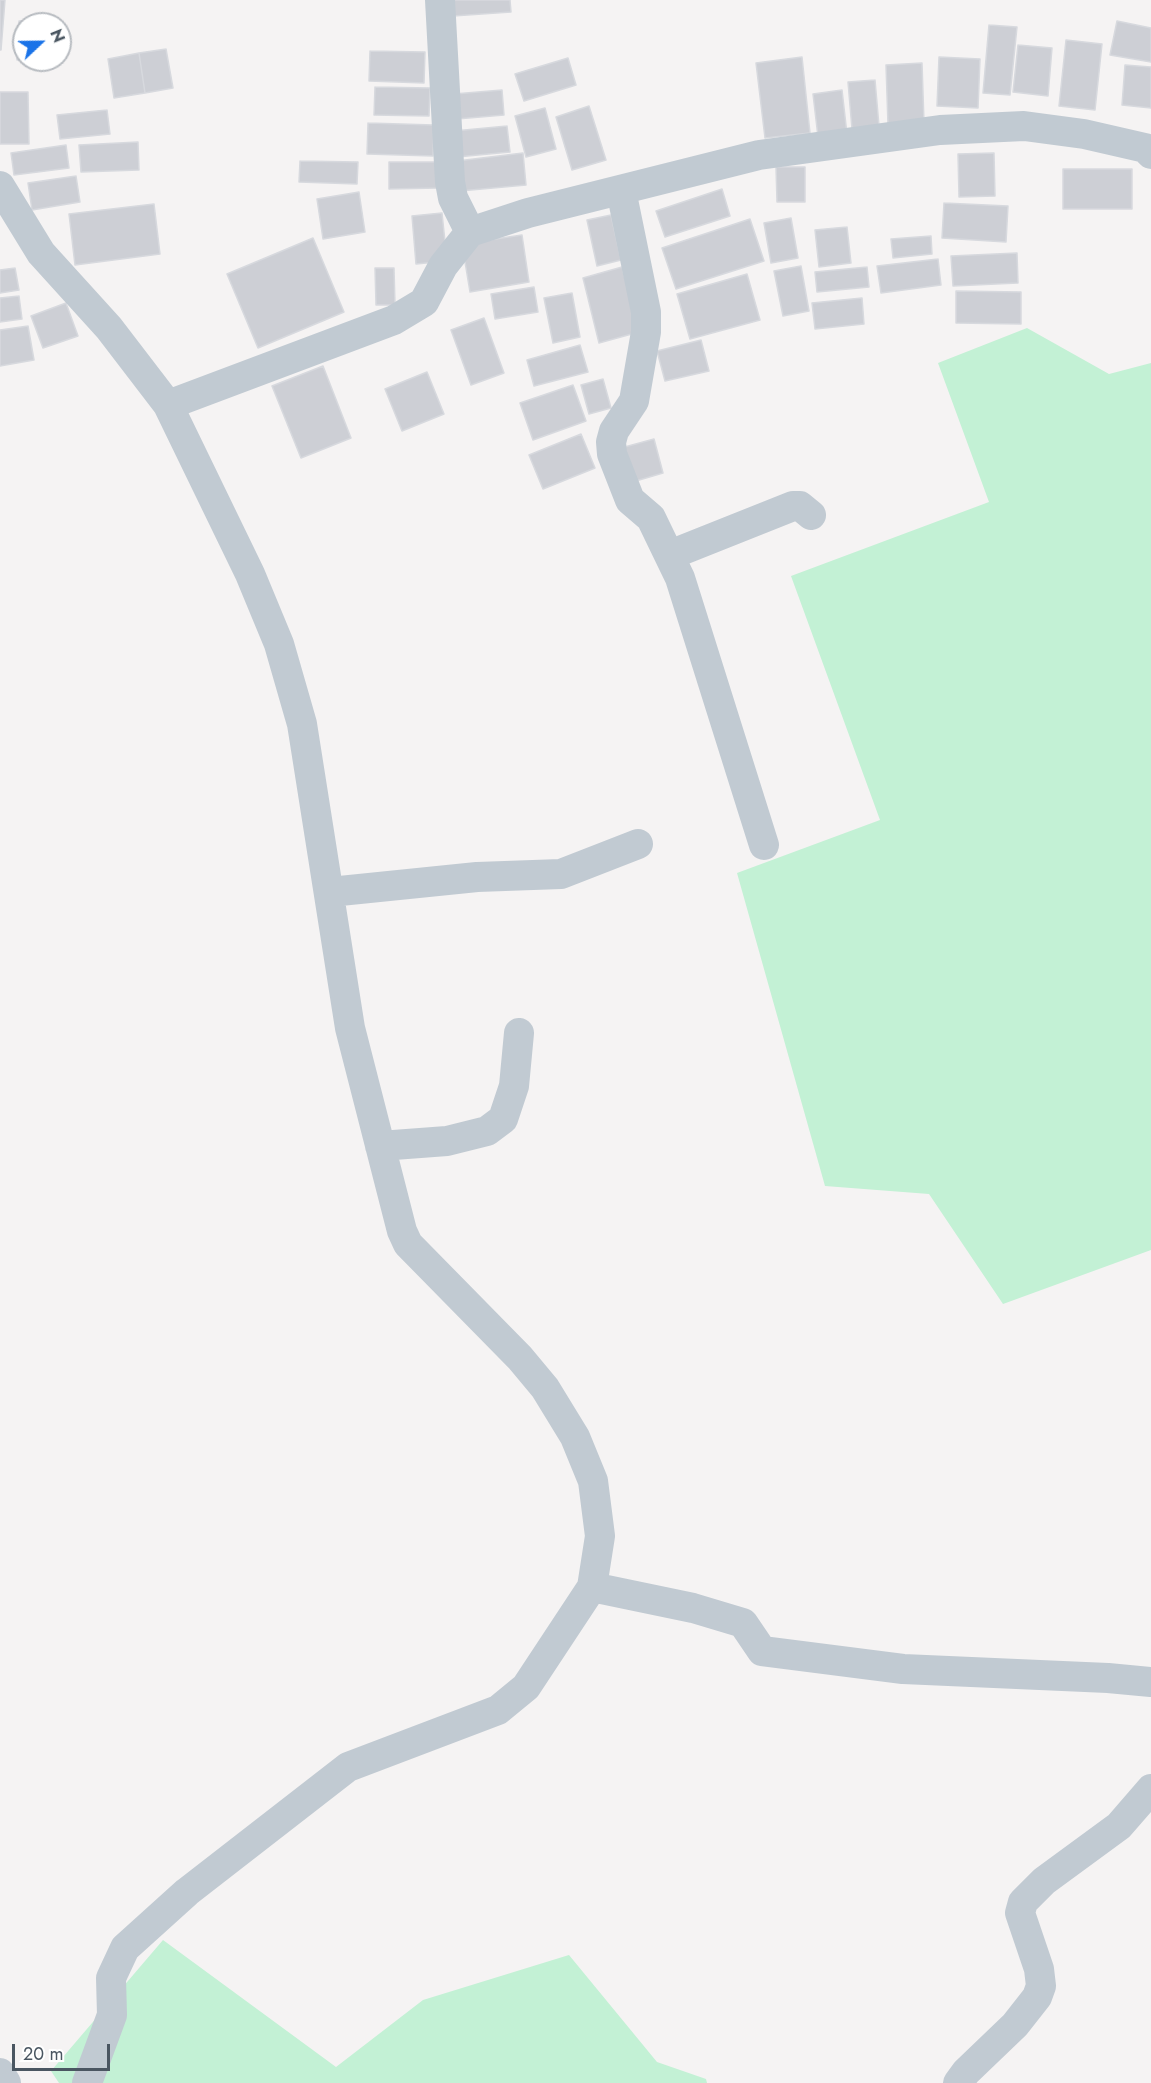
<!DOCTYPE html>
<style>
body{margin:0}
#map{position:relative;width:1151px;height:2083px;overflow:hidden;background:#f5f3f3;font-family:Jost,sans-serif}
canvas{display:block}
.north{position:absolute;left:12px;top:12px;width:60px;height:60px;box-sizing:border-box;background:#fff;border:2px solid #b7bbc0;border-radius:50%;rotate:68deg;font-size:16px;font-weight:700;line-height:24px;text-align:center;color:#4a5661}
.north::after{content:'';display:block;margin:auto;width:21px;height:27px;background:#1a73e8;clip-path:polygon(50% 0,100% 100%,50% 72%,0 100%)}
.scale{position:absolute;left:12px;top:2044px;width:98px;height:27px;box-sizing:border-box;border:3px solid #4a5661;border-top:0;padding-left:8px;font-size:18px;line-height:21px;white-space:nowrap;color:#4a5661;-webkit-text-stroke:4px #fff;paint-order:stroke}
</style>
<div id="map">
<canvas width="1151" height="2083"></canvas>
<div class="north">N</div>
<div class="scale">20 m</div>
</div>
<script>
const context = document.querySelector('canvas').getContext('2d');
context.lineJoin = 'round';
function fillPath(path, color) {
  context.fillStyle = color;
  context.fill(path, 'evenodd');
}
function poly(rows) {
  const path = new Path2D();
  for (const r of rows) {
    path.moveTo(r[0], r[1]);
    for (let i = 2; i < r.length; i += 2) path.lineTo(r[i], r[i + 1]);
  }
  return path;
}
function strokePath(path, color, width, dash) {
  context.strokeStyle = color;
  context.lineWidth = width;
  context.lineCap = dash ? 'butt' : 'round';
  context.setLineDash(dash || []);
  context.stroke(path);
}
fillPath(poly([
 [1027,328,1109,374,1151,363,1151,1250,1003,1304,929,1194,825,1186,737,873,880,820,791,576,989,502,938,363],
 [163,1940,336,2067,423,2000,569,1955,657,2062,706,2079,707,2083,59,2083,51,2071]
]), '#c3f1d5');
const building = poly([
 [0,0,5,0,1,50,0,50,0,0],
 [452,0,510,0,511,12,453,16,452,0],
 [19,21,53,23,24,24,24,60,51,60,51,63,17,60,19,21],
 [1117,21,1151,28,1151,62,1110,55,1117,21],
 [989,25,1017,27,1010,95,983,93,989,25],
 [1066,40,1102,44,1095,110,1059,106,1066,40],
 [1018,45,1052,48,1048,96,1013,92,1018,45],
 [166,49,173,88,145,93,139,53,166,49],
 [370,51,425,52,424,83,369,81,370,51],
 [139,53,145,93,114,98,108,59,139,53],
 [802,57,810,133,765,138,756,63,802,57],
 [939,57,980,59,978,108,937,106,939,57],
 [568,58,576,85,524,101,515,74,568,58],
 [922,63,924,123,888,125,886,65,922,63],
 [1125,65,1151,67,1151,108,1122,105,1125,65],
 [875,80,879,126,852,129,848,82,875,80],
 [375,87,430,88,429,116,374,115,375,87],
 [502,90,504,115,457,119,454,94,502,90],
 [842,90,847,134,818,137,813,94,842,90],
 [0,92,28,92,29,144,0,144,0,92],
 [589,106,606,160,572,170,556,117,589,106],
 [545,108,556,149,526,157,515,116,545,108],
 [107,110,110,134,60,139,57,115,107,110],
 [368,123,434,125,433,156,367,154,368,123],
 [507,126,510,152,457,157,454,131,507,126],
 [138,142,139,170,81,172,79,145,138,142],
 [66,145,69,168,14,175,11,153,66,145],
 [523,153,526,185,460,191,457,161,523,153],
 [994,153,995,196,959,197,958,154,994,153],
 [300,161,358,162,357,184,299,182,300,161],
 [389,162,438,162,439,188,389,189,389,162],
 [776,167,805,167,805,202,777,202,776,167],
 [1063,169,1132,169,1132,209,1063,209,1063,169],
 [76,176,80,202,32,210,28,183,76,176],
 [722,189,730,216,665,237,656,211,722,189],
 [359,192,365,232,323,239,317,199,359,192],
 [944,203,1008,206,1006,242,942,238,944,203],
 [154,204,160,254,75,265,69,214,154,204],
 [442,213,447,261,416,264,412,216,442,213],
 [611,215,621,260,597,266,587,220,611,215],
 [791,218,798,258,771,263,764,223,791,218],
 [750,219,764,261,676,289,662,248,750,219],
 [847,227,851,263,819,267,815,230,847,227],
 [522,235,529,282,470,292,462,244,522,235],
 [931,236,932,254,893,258,891,239,931,236],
 [313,238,344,312,258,348,227,274,313,238],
 [1017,253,1018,283,953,286,951,256,1017,253],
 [938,259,941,285,881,293,877,266,938,259],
 [801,266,809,311,783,316,774,271,801,266],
 [622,267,639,332,599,343,583,278,622,267],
 [867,267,869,287,817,292,815,272,867,267],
 [15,268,19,290,0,293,0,270,15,268],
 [375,268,394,268,395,305,376,305,375,268],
 [747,274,760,320,690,339,677,294,747,274],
 [534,287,538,312,495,319,491,294,534,287],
 [956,291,1021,292,1021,324,956,323,956,291],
 [572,293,580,337,553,343,544,298,572,293],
 [19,296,22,319,0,322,0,298,19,296],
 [862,298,864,324,815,329,812,303,862,298],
 [66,303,78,336,43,348,31,316,66,303],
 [484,318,504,373,471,385,451,330,484,318],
 [28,326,34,360,0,366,0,330,28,326],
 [701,340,709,371,665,381,657,351,701,340],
 [580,345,588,372,534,386,527,360,580,345],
 [323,366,351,438,301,458,272,386,323,366],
 [427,372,444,414,402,431,385,389,427,372],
 [603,379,611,408,589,414,581,385,603,379],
 [573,385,586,421,533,440,520,403,573,385],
 [581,434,595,468,543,489,529,455,581,434],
 [654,439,663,473,629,483,621,448,654,439]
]);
fillPath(building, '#cdcfd5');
strokePath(building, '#d7d9de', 1.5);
strokePath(poly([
 [440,0,450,182,453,198,470,232],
 [0,186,41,253,109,328,168,405,250,574,279,644,302,724,350,1028,402,1231,408,1244,520,1358,545,1388,575,1437,593,1481,600,1536,592,1587,526,1687,498,1710,348,1767,187,1892,125,1948,111,1978,112,2015,87,2083],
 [621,190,646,312,646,332,634,401,614,431,611,442,612,454,630,500,651,518,680,578,764,845],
 [168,405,394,320,424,302,443,266,470,232,528,213,759,155,940,130,1024,126,1084,134,1145,148,1151,154],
 [670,555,793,506,800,506,811,515],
 [330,892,477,877,561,874,638,844],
 [380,1146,447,1141,487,1131,503,1119,514,1086,519,1033],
 [592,1587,693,1608,743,1623,762,1651,903,1669,1108,1678,1151,1682],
 [0,2073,6,2083],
 [958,2083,966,2072,1015,2025,1037,1997,1041,1986,1039,1969,1020,1913,1023,1902,1044,1881,1119,1826,1151,1789]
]), '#c1cad2', 30);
</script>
